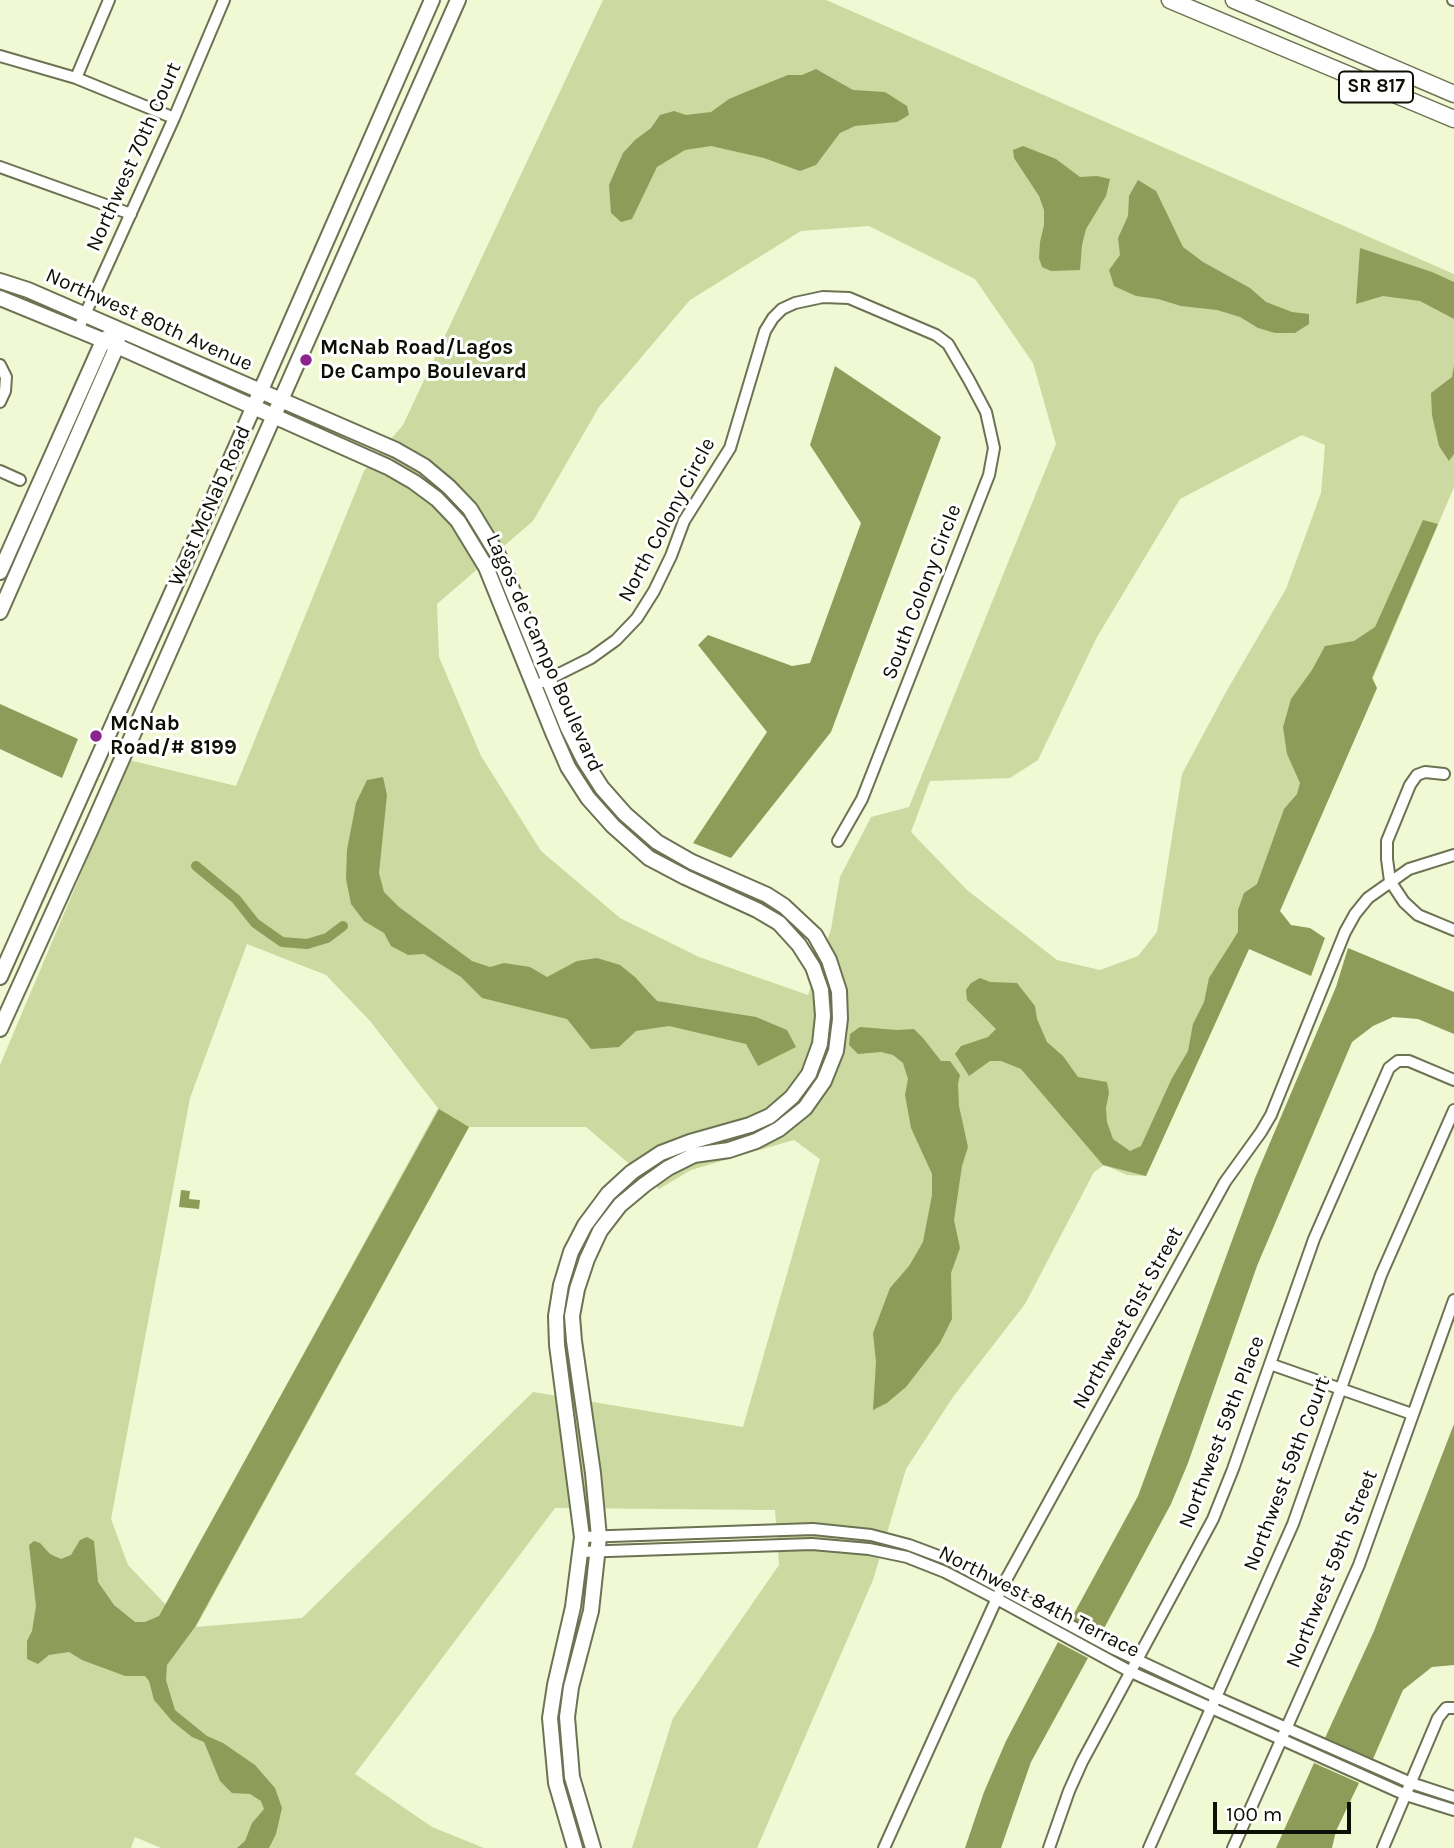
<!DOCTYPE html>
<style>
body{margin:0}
#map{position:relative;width:1454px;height:1848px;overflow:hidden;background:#f0f9d4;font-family:Karla,sans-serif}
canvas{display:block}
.scale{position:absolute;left:1213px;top:1802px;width:138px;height:32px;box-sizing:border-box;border:4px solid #0c0f04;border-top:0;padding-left:9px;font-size:21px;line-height:24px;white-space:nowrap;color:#0c0f04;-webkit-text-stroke:5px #fff;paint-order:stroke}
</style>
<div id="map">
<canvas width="1454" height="1848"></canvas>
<div class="scale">100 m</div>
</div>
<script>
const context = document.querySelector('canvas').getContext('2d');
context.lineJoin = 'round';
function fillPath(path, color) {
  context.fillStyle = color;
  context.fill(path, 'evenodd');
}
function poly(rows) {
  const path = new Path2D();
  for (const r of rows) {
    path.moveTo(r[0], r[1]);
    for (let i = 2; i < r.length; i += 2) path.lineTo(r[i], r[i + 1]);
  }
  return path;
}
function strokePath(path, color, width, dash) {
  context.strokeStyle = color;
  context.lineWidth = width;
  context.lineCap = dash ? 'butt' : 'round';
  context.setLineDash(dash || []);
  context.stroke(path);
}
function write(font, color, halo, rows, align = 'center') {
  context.font = font + ' Karla,sans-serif';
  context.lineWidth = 6;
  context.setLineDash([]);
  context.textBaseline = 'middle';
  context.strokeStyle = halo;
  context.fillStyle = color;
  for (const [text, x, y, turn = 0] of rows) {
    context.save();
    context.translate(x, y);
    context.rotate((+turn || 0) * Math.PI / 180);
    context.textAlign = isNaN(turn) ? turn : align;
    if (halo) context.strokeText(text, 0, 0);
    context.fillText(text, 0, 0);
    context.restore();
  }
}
fillPath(poly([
 [603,0,826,0,1454,274,1454,487,1373,678,1377,688,1279,911,1249,949,1146,1176,1127,1175,1104,1165,1094,1172,1025,1304,953,1397,906,1469,873,1580,757,1848,632,1848,673,1718,779,1565,775,1510,555,1508,355,1774,432,1827,484,1848,161,1848,135,1837,131,1848,0,1848,0,1065,129,760,236,786,364,471,403,425],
 [869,226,975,279,1033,363,1056,444,909,807,871,817,840,877,831,929,808,995,699,957,620,918,541,851,481,756,439,657,437,604,533,521,599,407,690,300,801,231],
 [1302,435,1325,445,1321,493,1286,589,1226,692,1182,774,1157,932,1138,956,1100,970,1057,960,967,890,911,832,930,781,1010,778,1038,760,1097,637,1180,499],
 [247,944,326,975,370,1021,438,1108,166,1605,128,1565,111,1519,190,1098],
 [469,1127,586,1127,659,1189,691,1170,794,1140,820,1159,743,1427,533,1392,302,1618,196,1627]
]), '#ccd9a0');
fillPath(poly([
 [816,69,853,90,885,92,907,106,909,115,897,122,855,126,840,133,816,165,800,171,764,158,711,146,685,150,657,167,632,219,621,222,611,213,609,185,623,153,635,140,651,128,660,115,674,111,686,115,711,112,729,99,748,91,788,75,802,75],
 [1023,146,1056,159,1080,177,1097,176,1110,179,1106,196,1086,229,1082,245,1080,270,1051,271,1042,267,1039,258,1040,242,1044,225,1044,210,1039,196,1014,158,1013,150],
 [1138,180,1156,191,1183,247,1203,262,1250,288,1266,302,1292,312,1309,314,1309,324,1295,333,1275,333,1258,328,1240,317,1217,310,1181,306,1158,299,1136,296,1114,286,1109,270,1120,255,1118,238,1128,216,1129,196],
 [1360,248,1432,272,1454,282,1454,319,1420,301,1383,296,1356,304],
 [1454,365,1454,454,1449,461,1439,446,1432,415,1431,393,1452,377],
 [835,366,941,437,831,732,731,858,693,843,767,732,698,645,708,635,792,666,810,663,861,523,810,445],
 [1423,520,1438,524,1372,678,1377,688,1280,911,1291,925,1310,928,1325,938,1311,976,1249,949,1146,1176,1103,1165,1021,1069,1001,1061,990,1061,969,1076,955,1054,961,1046,988,1037,996,1029,967,1000,966,990,971,983,980,978,990,982,1017,983,1035,1006,1037,1019,1047,1042,1063,1056,1078,1077,1107,1082,1109,1093,1106,1108,1107,1122,1113,1139,1130,1151,1141,1146,1172,1078,1188,1051,1193,1024,1204,1002,1209,978,1238,932,1238,910,1244,893,1257,884,1284,809,1297,794,1300,783,1287,754,1283,727,1291,699,1312,670,1325,646,1354,641,1375,627],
 [0,704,78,739,62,778,0,749],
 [383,777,387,795,379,873,384,892,399,907,472,961,490,967,504,963,530,967,547,977,577,961,597,958,620,965,635,977,657,1001,756,1017,787,1030,796,1047,758,1066,746,1044,669,1026,636,1031,619,1047,591,1049,567,1019,482,998,461,977,424,954,408,955,391,946,384,933,364,921,351,904,346,879,347,850,356,803,367,780],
 [1348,948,1454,992,1454,1034,1418,1019,1393,1017,1373,1026,1352,1042,1257,1266,1188,1463,1171,1504,1101,1634,1071,1619,1138,1496,1255,1178,1336,987],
 [860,1027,897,1030,914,1029,923,1038,941,1061,950,1061,960,1075,958,1084,959,1106,968,1147,962,1166,954,1220,960,1248,951,1273,952,1319,940,1343,906,1387,887,1403,873,1410,876,1362,873,1333,890,1288,909,1266,923,1242,932,1195,932,1174,911,1128,905,1095,908,1079,903,1063,893,1055,881,1052,858,1054,849,1045,850,1034],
 [439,1109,469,1127,195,1627,167,1665,166,1680,175,1710,207,1736,223,1743,255,1765,275,1788,282,1808,276,1834,269,1848,237,1848,245,1841,252,1823,264,1809,261,1801,250,1794,232,1793,220,1781,204,1742,192,1737,172,1721,154,1700,149,1681,145,1676,125,1676,82,1660,69,1652,49,1655,38,1664,27,1659,27,1641,32,1631,36,1606,29,1545,34,1541,40,1543,50,1554,61,1559,71,1555,80,1540,87,1537,94,1541,98,1582,114,1605,135,1622,145,1622,159,1616],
 [181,1190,190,1191,189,1199,200,1200,199,1209,179,1207],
 [1454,1424,1454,1665,1432,1667,1403,1690,1373,1759,1325,1738,1374,1631],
 [1058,1642,1088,1658,1031,1762,1001,1848,965,1848,984,1792,1006,1741],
 [1314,1763,1359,1783,1336,1831,1332,1848,1276,1848]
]), '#8f9c59');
strokePath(poly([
 [196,866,236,899,255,923,282,942,307,944,327,938,343,926]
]), '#8f9c59', 10);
const street = poly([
 [1453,0,1454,0],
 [0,56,76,78,174,118],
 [76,78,109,0],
 [0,167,131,214],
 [78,330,174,118,224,0],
 [0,365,6,377,5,391,0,402],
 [0,471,20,480],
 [543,682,591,658,616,640,637,618,654,591,671,556,684,521,730,448,765,331,773,318,782,309,795,303,823,297,849,298,936,335,948,344,969,380,986,412,994,448,989,475,862,799,838,841],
 [1444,774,1425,772,1417,775,1410,785,1387,841,1387,859,1390,881,1404,902,1418,915,1454,930],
 [1270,1364,1412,1414],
 [582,1537,813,1529,871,1535,909,1545,949,1560,1114,1649,1216,1697,1411,1783,1454,1797],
 [580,1552,812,1544,869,1549,907,1557,945,1572,997,1599,1131,1672,1406,1795,1454,1810],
 [884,1848,1002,1587,1225,1182,1261,1132,1271,1115,1345,932,1355,914,1368,898,1409,869,1454,855],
 [1049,1848,1069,1791,1082,1762,1213,1519,1233,1469,1314,1239,1389,1068,1398,1061,1409,1061,1454,1080],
 [1149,1848,1293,1524,1381,1275,1454,1110],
 [1233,1848,1359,1565,1454,1300],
 [1383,1848,1438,1718,1446,1708,1454,1708]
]);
const secondary = poly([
 [0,281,28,290,396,450,424,466,449,487,470,509,498,555,568,728,584,760,602,788,625,814,657,842,692,862,767,895,784,906,815,935,829,960,839,991,840,1019,836,1051,824,1081,805,1108,779,1129,756,1141,729,1150,694,1155,668,1168,644,1185,620,1205,600,1231,587,1259,577,1289,572,1316,574,1341,593,1473,599,1537,591,1611,571,1687,567,1717,572,1777,593,1848],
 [0,298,117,346,388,467,414,482,437,499,458,521,486,567,554,735,568,767,588,798,613,826,649,858,685,877,757,910,779,923,799,945,813,967,821,990,823,1016,820,1044,809,1074,792,1097,770,1116,750,1125,690,1142,661,1153,632,1172,608,1194,585,1225,571,1252,561,1285,556,1316,557,1345,582,1537,573,1607,555,1685,550,1718,556,1783,575,1848],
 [0,572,103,341,108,337],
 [0,612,117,346,118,338],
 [0,977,186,561,432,0],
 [0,1029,91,829,458,0]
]);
const primary = poly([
 [1170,0,1454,119],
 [1234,0,1454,94]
]);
strokePath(street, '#6c7352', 14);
strokePath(secondary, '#6c7352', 18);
strokePath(primary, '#6c7352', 19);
strokePath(street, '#fff', 10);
strokePath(secondary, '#fff', 14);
strokePath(primary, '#fff', 16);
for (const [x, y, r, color] of [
 [306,360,7,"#8b248b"],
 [96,736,7,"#8b248b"]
]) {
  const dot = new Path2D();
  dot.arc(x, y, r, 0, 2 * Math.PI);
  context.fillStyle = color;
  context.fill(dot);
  strokePath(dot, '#fff', 2.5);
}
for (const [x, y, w] of [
 [1376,87,74]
]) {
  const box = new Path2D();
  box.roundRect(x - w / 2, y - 15.5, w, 31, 5);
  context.fillStyle = '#fff';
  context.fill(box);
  strokePath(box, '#0c0f04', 2);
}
write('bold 19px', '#0c0f04', null, [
 ["SR 817",1376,87]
]);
write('21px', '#0c0f04', '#fff', [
 ["Northwest 70th Court",134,157,-66],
 ["Northwest 80th Avenue",149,320,24],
 ["West McNab Road",210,506,-66],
 ["North Colony Circle",667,520,-62],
 ["South Colony Circle",922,592,-69],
 ["Lagos de Campo Boulevard",544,653,66],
 ["Northwest 61st Street",1128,1318,-61],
 ["Northwest 59th Place",1222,1432,-69],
 ["Northwest 59th Court",1287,1474,-69],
 ["Northwest 59th Street",1332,1569,-68],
 ["Northwest 84th Terrace",1039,1602,27]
]);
write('bold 21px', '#0c0f04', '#fff', [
 ["McNab Road/Lagos",320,348],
 ["De Campo Boulevard",320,372],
 ["McNab",110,724],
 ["Road/# 8199",110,748]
], 'left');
</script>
